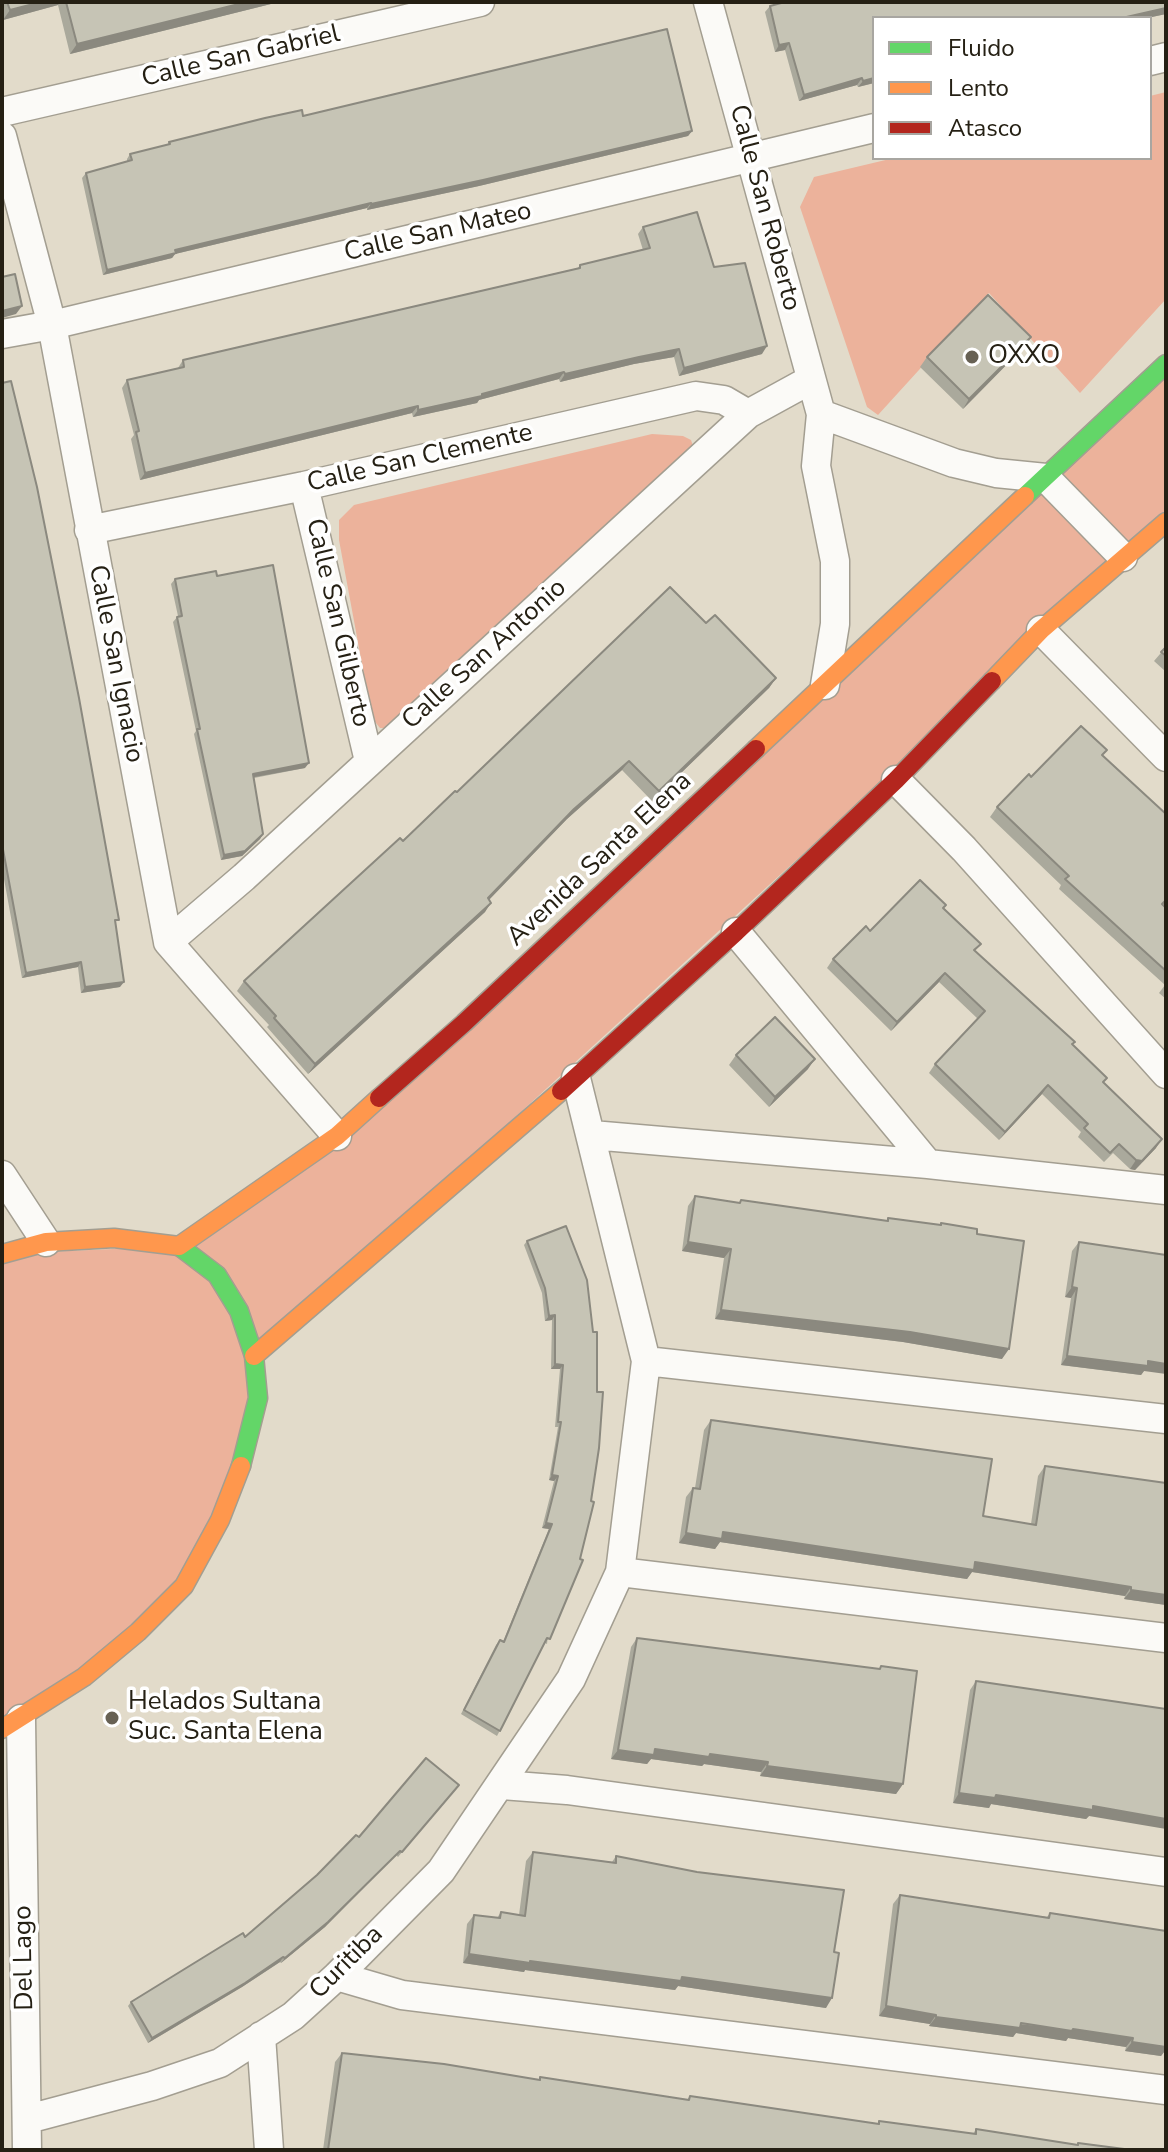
<!DOCTYPE html>
<style>
body{margin:0}
#map{position:relative;width:1168px;height:2152px;overflow:hidden;background:#e2dbca;font-family:"Nunito Sans",sans-serif}
canvas{display:block}
.frame{position:absolute;inset:0;border:4px solid #252014;pointer-events:none}
.legend{position:absolute;left:872px;top:16px;width:280px;height:144px;box-sizing:border-box;background:#fff;border:2px solid #a8a6a1;margin:0;padding:10px 14px;list-style:none;font-size:24px;color:#252014}
.legend li{display:flex;align-items:center;gap:16px;height:40px}
.legend b{width:40px;border:2px solid #a8a6a1}
</style>
<div id="map">
<canvas width="1168" height="2152"></canvas>
<div class="frame"></div>
<ul class="legend">
<li><b style="height:10px;background:#63d668"></b>Fluido</li>
<li><b style="height:10px;background:#ff974d"></b>Lento</li>
<li><b style="height:10px;background:#b3261e"></b>Atasco</li>
</ul>
</div>
<script>
const context = document.querySelector('canvas').getContext('2d');
context.lineJoin = 'round';
function fillPath(path, color) {
  context.fillStyle = color;
  context.fill(path, 'evenodd');
}
function poly(rows) {
  const path = new Path2D();
  for (const r of rows) {
    path.moveTo(r[0], r[1]);
    for (let i = 2; i < r.length; i += 2) path.lineTo(r[i], r[i + 1]);
  }
  return path;
}
function strokePath(path, color, width, dash) {
  context.strokeStyle = color;
  context.lineWidth = width;
  context.lineCap = dash ? 'butt' : 'round';
  context.setLineDash(dash || []);
  context.stroke(path);
}
function write(font, color, halo, rows, align = 'center') {
  context.font = font + ' "Nunito Sans",sans-serif';
  context.lineWidth = 7;
  context.setLineDash([]);
  context.textBaseline = 'middle';
  context.strokeStyle = halo;
  context.fillStyle = color;
  for (const [text, x, y, turn = 0] of rows) {
    context.save();
    context.translate(x, y);
    context.rotate((+turn || 0) * Math.PI / 180);
    context.textAlign = isNaN(turn) ? turn : align;
    if (halo) context.strokeText(text, 0, 0);
    context.fillText(text, 0, 0);
    context.restore();
  }
}
fillPath(poly([
 [1166,92,1166,299,1080,393,989,293,878,415,867,407,800,207,814,177,894,158,1150,158,1150,96],
 [1166,364,1166,522,254,1356,258,1398,184,1586,2,1729,2,1254,179,1246,337,1136],
 [652,434,683,436,691,440,694,449,397,728,380,728,372,718,339,540,339,520,354,505]
]), '#ecb29b');
const street = poly([
 [708,2,821,414,816,466,835,561,835,624,825,685],
 [1150,61,1166,57],
 [2,112,480,2],
 [2,136,52,325,168,942,337,1136],
 [2,334,52,325,874,128],
 [821,414,954,463,996,473,1046,478,1123,557],
 [304,486,369,761],
 [89,530,304,486,696,396,724,400,748,414],
 [1041,630,1166,757],
 [896,780,964,849,1166,1074],
 [736,932,928,1164],
 [168,942,244,877,748,414,810,380],
 [592,1135,928,1164,1166,1190],
 [2,1175,46,1242],
 [646,1361,1166,1419],
 [620,1572,1166,1638],
 [21,1719,27,2150],
 [502,1785,567,1790,1166,1872],
 [337,1976,402,1995,1166,2090],
 [261,2036,269,2150],
 [28,2119,152,2086,220,2063,293,2016,337,1976,441,1871,571,1679,620,1572,646,1361,576,1078]
]);
const fast = poly([
 [1025,496,1166,364],
 [179,1246,217,1275,239,1311,254,1356,258,1398,241,1466]
]);
const slow = poly([
 [992,681,1041,630,1166,522],
 [756,749,1025,496],
 [2,1254,46,1242,114,1238,179,1246,337,1136,379,1098],
 [254,1356,561,1091],
 [2,1729,84,1677,138,1632,184,1586,220,1520,241,1466]
]);
const jam = poly([
 [561,1091,736,932,896,780,992,681],
 [379,1098,464,1023,756,749]
]);
strokePath(street, '#a39e91', 31);
strokePath(fast, '#a39e91', 21);
strokePath(slow, '#a39e91', 21);
strokePath(jam, '#a39e91', 21);
strokePath(street, '#fbfaf7', 28);
strokePath(fast, '#63d668', 18);
strokePath(slow, '#ff974d', 18);
strokePath(jam, '#b3261e', 18);
fillPath(poly([
 [2,2,279,2,70,54,58,5,3,20],
 [770,6,1166,14,1147,18,874,18,874,83,858,87,857,85,799,101,785,50,775,52,765,12],
 [303,116,692,131,688,136,479,186,367,210,367,208,175,254,172,258,103,275,82,178,86,173,127,161,127,159,130,154,167,145,169,142],
 [643,227,714,267,762,354,679,376,674,357,634,364,560,382,559,379,479,400,477,403,413,417,412,413,140,480,131,439,134,435,122,388,127,380,178,368,183,360,578,268,580,265,643,250,638,234],
 [1024,347,963,409,920,367,927,357],
 [2,383,116,924,120,987,81,993,78,967,22,978,2,868],
 [217,576,305,768,254,778,263,834,260,839,242,856,221,860,194,734,196,731,173,622,178,616,171,584,175,579],
 [706,623,776,678,769,688,652,801,622,770,567,819,489,900,485,912,308,1074,267,1027,269,1025,237,991,244,981,457,792],
 [1166,647,1166,672,1154,661],
 [1103,756,1166,814,1166,902,1163,905,1166,908,1166,999,1159,993,1165,985,1059,889,1061,885,990,817,997,807,1031,777],
 [944,908,981,944,975,951,1073,1045,1156,1148,1135,1170,1130,1169,1113,1153,1104,1162,1078,1137,1081,1132,1042,1094,999,1140,929,1073,935,1064,978,1019,939,982,891,1031,827,968,833,959],
 [736,1055,808,1069,769,1107,729,1065],
 [695,1196,739,1203,741,1200,886,1221,888,1218,940,1225,941,1223,977,1234,1002,1359,903,1342,715,1319,724,1258,682,1251,688,1206],
 [527,1241,587,1280,547,1644,545,1643,497,1736,461,1714,496,1645,500,1640,503,1642,549,1529,542,1528,554,1481,549,1480,558,1427,555,1427,560,1369,551,1369,552,1320,545,1321,542,1293,524,1245],
 [1079,1242,1144,1371,1141,1375,1061,1365,1071,1298,1065,1297,1072,1251],
 [711,1420,983,1516,1031,1524,1038,1476,1045,1466,1166,1605,1124,1599,1125,1596,972,1572,967,1579,720,1542,715,1549,679,1543,686,1497,693,1488,695,1488,704,1430],
 [637,1638,879,1669,881,1666,903,1784,896,1794,760,1776,761,1772,704,1764,702,1766,651,1759,647,1764,611,1759,631,1647],
 [976,1681,1089,1816,1086,1819,991,1804,989,1808,953,1803,970,1690],
 [459,1785,398,1857,396,1855,325,1927,281,1963,280,1962,242,1987,148,2043,128,2006,131,2002,245,1937,317,1875,359,1837],
 [533,1852,612,1862,616,1856,834,1952,826,2008,678,1986,675,1990,525,1970,524,1972,463,1963,467,1924,474,1915,497,1918,501,1912,519,1915,526,1861],
 [900,1895,1047,1917,1050,1913,1164,2052,1161,2056,1125,2051,1126,2047,1068,2038,1066,2041,1016,2033,1013,2037,929,2026,930,2024,879,2016,893,1904],
 [342,2053,539,2080,540,2077,687,2100,690,2096,877,2124,879,2121,973,2134,976,2129,1077,2145,1078,2143,1132,2150,323,2150,335,2062]
]), '#aaa99c');
fillPath(poly([
 [41,2,60,2,58,5,3,20,10,10],
 [247,2,279,2,70,54,77,44],
 [1166,8,1166,14,1147,18,1122,18],
 [789,43,785,50,775,52,779,45],
 [862,78,857,85,799,101,804,95],
 [874,78,874,83,858,87,863,81],
 [692,131,688,136,479,186,367,210,371,204],
 [371,203,367,208,175,254,172,258,103,275,107,270,175,250],
 [22,306,16,314,2,318,2,311],
 [1031,337,1024,347,963,409,969,399],
 [767,346,762,354,679,376,684,368],
 [679,349,674,357,634,364,560,382,565,374,639,357],
 [564,372,559,379,479,400,477,403,413,417,418,410],
 [418,406,412,413,140,480,145,473],
 [776,678,769,688,652,801,659,791],
 [629,761,622,770,567,819,481,908,488,898,574,809],
 [309,763,305,768,249,778,253,774],
 [263,834,260,839,242,856,221,860,224,855],
 [491,903,485,912,308,1074,315,1064],
 [81,962,78,967,22,978,26,973],
 [945,973,939,982,891,1031,897,1022],
 [124,982,120,987,81,993,85,987],
 [815,1059,808,1069,769,1107,775,1097],
 [1048,1085,1042,1094,999,1140,1005,1132],
 [1162,1139,1156,1148,1135,1170,1130,1169,1136,1160],
 [688,1242,731,1249,724,1258,682,1251],
 [1072,1287,1077,1288,1071,1298,1065,1297],
 [721,1310,910,1332,1009,1349,1002,1359,903,1342,715,1319],
 [555,1315,552,1320,545,1321,549,1316],
 [1067,1356,1148,1361,1166,1364,1166,1374,1144,1371,1141,1375,1061,1365],
 [555,1364,563,1365,560,1369,551,1369],
 [552,1475,558,1476,554,1481,549,1480],
 [546,1523,552,1524,549,1529,542,1528],
 [723,1532,975,1562,1131,1587,1125,1596,972,1572,967,1579,720,1542,715,1549,679,1543,686,1533],
 [1131,1590,1166,1595,1166,1605,1124,1599],
 [655,1749,710,1754,768,1762,761,1772,704,1764,702,1766,651,1759,647,1764,611,1759,618,1750],
 [767,1766,903,1784,896,1794,760,1776],
 [959,1793,996,1795,1093,1806,1166,1819,1166,1829,1089,1816,1086,1819,991,1804,989,1808,953,1803],
 [400,1851,325,1927,281,1963,285,1958],
 [469,1954,682,1977,832,1998,826,2008,678,1986,675,1990,525,1970,524,1972,463,1963],
 [283,1957,280,1962,242,1987,148,2043,152,2038],
 [886,2006,936,2015,930,2024,879,2016],
 [936,2017,1073,2029,1133,2038,1126,2047,1068,2038,1066,2041,1016,2033,1013,2037,929,2026],
 [1132,2042,1166,2046,1166,2052,1164,2052,1161,2056,1125,2051]
]), '#8b897f');
const building = poly([
 [7,2,41,2,10,10,7,2],
 [66,2,247,2,77,44,66,2],
 [785,2,1166,2,1166,8,1122,18,874,18,874,78,863,81,862,78,804,95,789,43,779,45,770,6,785,2],
 [667,29,692,131,483,180,371,204,371,203,175,250,176,253,107,270,86,173,132,160,130,154,170,144,169,142,265,118,302,110,303,116,667,29],
 [697,212,714,267,745,263,767,346,684,368,679,349,639,357,565,374,564,372,482,394,482,396,418,410,418,406,145,473,136,432,139,431,127,380,184,367,183,360,580,268,580,265,650,248,643,227,697,212],
 [15,274,22,306,2,311,2,277,15,274],
 [988,295,1031,337,969,399,927,357,988,295],
 [11,381,37,487,79,698,119,920,115,920,124,982,85,987,81,962,26,973,2,844,2,383,11,381],
 [273,565,309,763,253,774,263,834,245,851,224,855,197,729,200,729,177,617,182,616,175,579,216,571,217,576,273,565],
 [670,587,706,623,715,615,776,678,659,791,629,761,574,809,488,898,491,903,315,1064,274,1018,276,1016,244,981,400,838,403,841,455,791,457,792,670,587],
 [1166,647,1166,656,1161,652,1166,647],
 [1081,726,1107,750,1102,755,1166,814,1166,900,1162,904,1166,908,1166,971,1065,879,1069,876,997,807,1029,774,1031,777,1081,726],
 [920,880,946,905,943,908,981,944,974,950,1075,1042,1072,1044,1107,1078,1103,1082,1162,1139,1142,1161,1136,1160,1119,1144,1110,1153,1084,1128,1088,1124,1048,1085,1005,1132,935,1064,985,1011,945,973,897,1022,833,959,866,926,870,931,920,880],
 [775,1017,815,1059,775,1097,736,1055,775,1017],
 [695,1196,740,1203,741,1200,888,1221,888,1218,941,1225,941,1223,977,1229,977,1234,1024,1241,1009,1349,910,1332,721,1310,731,1249,688,1242,695,1196],
 [566,1226,587,1280,593,1332,597,1332,597,1392,603,1392,599,1448,591,1501,594,1502,580,1559,583,1560,550,1639,547,1638,500,1731,464,1710,500,1640,504,1642,552,1524,546,1523,558,1476,552,1475,561,1422,558,1422,563,1365,555,1364,555,1315,549,1316,545,1288,527,1241,566,1226],
 [1079,1242,1166,1255,1166,1364,1148,1361,1148,1366,1067,1356,1077,1288,1072,1287,1079,1242],
 [711,1420,992,1459,983,1516,1036,1525,1045,1466,1166,1483,1166,1595,1131,1590,1131,1587,975,1562,974,1570,723,1532,722,1539,686,1533,693,1488,700,1489,711,1420],
 [637,1638,880,1669,881,1666,917,1671,903,1784,767,1766,768,1762,710,1754,709,1757,655,1749,654,1755,618,1750,637,1638],
 [976,1681,1166,1709,1166,1819,1093,1806,1093,1810,996,1795,995,1798,959,1793,976,1681],
 [426,1758,459,1785,402,1852,400,1851,328,1922,285,1958,283,1957,245,1983,152,2038,131,2002,243,1933,245,1937,317,1875,356,1835,359,1837,426,1758],
 [533,1852,616,1863,616,1856,697,1872,844,1890,834,1952,839,1953,832,1998,682,1977,681,1981,530,1961,530,1963,469,1954,474,1915,500,1918,501,1912,525,1916,533,1852],
 [900,1895,1049,1918,1050,1913,1166,1931,1166,2047,1132,2042,1133,2038,1073,2029,1072,2031,1021,2023,1020,2028,936,2017,936,2015,886,2006,900,1895],
 [342,2053,444,2064,540,2080,540,2077,689,2100,690,2096,879,2124,879,2121,976,2134,976,2129,1078,2145,1078,2143,1132,2150,328,2150,342,2053]
]);
fillPath(building, '#c6c4b5');
strokePath(building, '#8b897f', 2);
for (const [x, y, r, color] of [
 [972,357,8,"#676154"],
 [112,1718,8,"#676154"]
]) {
  const dot = new Path2D();
  dot.arc(x, y, r, 0, 2 * Math.PI);
  context.fillStyle = color;
  context.fill(dot);
  strokePath(dot, '#fff', 3);
}
write('26px', '#252014', '#fff', [
 ["Calle San Gabriel",241,57,-13],
 ["Calle San Roberto",764,208,75],
 ["Calle San Mateo",438,233,-13],
 ["Calle San Clemente",420,459,-13],
 ["Calle San Gilberto",337,623,77],
 ["Calle San Antonio",485,655,-42],
 ["Calle San Ignacio",115,664,79],
 ["Avenida Santa Elena",600,860,-43],
 ["Del Lago",25,1958,-91],
 ["Curitiba",347,1963,-45]
]);
write('26px', '#252014', '#fff', [
 ["OXXO",988,357],
 ["Helados Sultana",128,1703],
 ["Suc. Santa Elena",128,1733]
], 'left');
</script>
